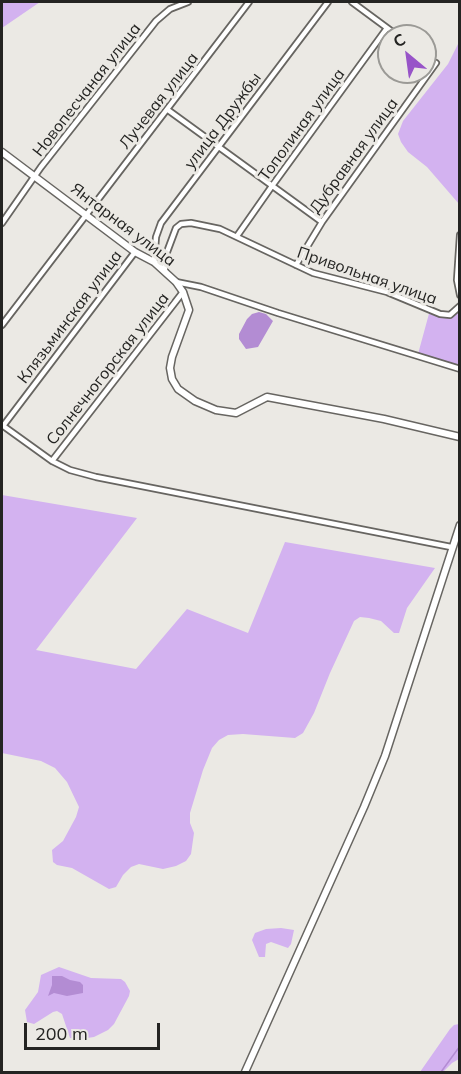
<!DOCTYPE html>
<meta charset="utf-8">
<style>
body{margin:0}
#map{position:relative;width:461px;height:1074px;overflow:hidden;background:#ebe9e4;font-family:Mulish,sans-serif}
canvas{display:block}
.frame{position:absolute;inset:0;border:3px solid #242422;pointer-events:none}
.north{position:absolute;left:377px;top:24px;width:60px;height:60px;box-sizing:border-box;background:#ebe9e4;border:2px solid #9b9a96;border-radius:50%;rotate:331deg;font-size:16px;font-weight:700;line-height:24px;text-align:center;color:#242422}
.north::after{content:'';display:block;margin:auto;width:21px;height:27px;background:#9854c8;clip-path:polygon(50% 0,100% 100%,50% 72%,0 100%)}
.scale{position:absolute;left:24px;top:1023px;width:136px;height:27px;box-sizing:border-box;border:3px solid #242422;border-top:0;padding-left:8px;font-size:18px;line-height:21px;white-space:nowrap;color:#242422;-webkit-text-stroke:4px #ebe9e4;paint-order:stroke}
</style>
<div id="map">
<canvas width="461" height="1074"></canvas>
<div class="frame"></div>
<div class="north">С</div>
<div class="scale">200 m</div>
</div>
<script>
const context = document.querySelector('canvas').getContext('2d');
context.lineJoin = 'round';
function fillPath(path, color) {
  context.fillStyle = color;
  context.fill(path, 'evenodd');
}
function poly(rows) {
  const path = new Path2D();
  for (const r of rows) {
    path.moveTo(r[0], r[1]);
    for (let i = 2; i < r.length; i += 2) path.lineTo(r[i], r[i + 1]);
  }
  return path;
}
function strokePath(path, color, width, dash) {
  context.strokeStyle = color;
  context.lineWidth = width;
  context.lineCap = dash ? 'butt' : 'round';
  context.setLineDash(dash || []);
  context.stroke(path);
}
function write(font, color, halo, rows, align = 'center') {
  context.font = font + ' Mulish,sans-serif';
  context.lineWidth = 6;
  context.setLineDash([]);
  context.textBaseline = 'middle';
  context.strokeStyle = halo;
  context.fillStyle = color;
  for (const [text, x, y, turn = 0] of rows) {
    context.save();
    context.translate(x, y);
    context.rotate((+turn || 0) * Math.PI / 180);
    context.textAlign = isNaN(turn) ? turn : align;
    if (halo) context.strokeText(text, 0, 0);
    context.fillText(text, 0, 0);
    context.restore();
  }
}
fillPath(poly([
 [2,2,40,2,2,28],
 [459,42,459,204,427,167,408,152,401,142,398,134,403,121,448,64],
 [459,306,459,369,418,354,430,310,450,315],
 [2,495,137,518,36,650,136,669,187,609,248,633,285,542,435,568,407,608,399,633,394,633,381,621,369,618,360,617,354,621,330,673,314,713,303,733,295,738,243,734,228,735,219,740,212,748,203,770,190,813,190,823,194,833,191,854,186,861,176,866,163,869,139,864,131,867,123,875,116,887,109,889,72,868,57,865,53,862,52,850,63,841,76,817,79,807,67,782,55,768,41,761,2,753],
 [281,928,294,930,291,944,288,948,271,942,266,944,265,957,259,957,252,940,255,933,266,929],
 [59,967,91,978,121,979,125,982,130,991,129,996,114,1024,108,1030,94,1037,80,1039,70,1038,62,1014,57,1011,53,1012,34,1024,27,1022,25,1010,38,992,41,975],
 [459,1024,459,1059,452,1063,443,1072,420,1072,450,1029,454,1025]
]), '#d3b2f0');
fillPath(poly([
 [259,312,266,314,273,321,258,347,246,349,239,339,239,334,247,319,252,314],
 [52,976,62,976,70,980,80,982,83,985,83,993,67,996,54,993,48,996,52,985]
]), '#b38cd3');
strokePath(poly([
 [441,1072,460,1046]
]), '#b38cd3', 1.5);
const minor = poly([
 [352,2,398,36],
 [168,110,322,222],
 [2,223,41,167,156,21,170,9,188,2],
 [460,235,457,280,460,295],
 [237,236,272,186,387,28],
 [154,262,156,237,161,223,328,2],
 [296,265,322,222,436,63],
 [165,271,164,260,176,228,181,224,191,223,220,229,313,273,387,292,440,314,450,315,460,306],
 [176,282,201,287,278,313,460,369],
 [2,325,249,2],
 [2,425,52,461,70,470,96,477,451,547],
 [3,426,135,252],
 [52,461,183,292]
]);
const tertiary = poly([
 [2,152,135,252,154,262,176,282,183,292,189,310,172,357,170,368,172,379,178,389,195,401,216,410,236,413,267,397,384,419,460,437],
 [245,1072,364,807,385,756,460,525]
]);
strokePath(minor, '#676561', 8);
strokePath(tertiary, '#676561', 9);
strokePath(minor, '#fff', 4.5);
strokePath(tertiary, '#fff', 6);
write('16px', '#242422', '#ebe9e4', [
 ["Новопесчаная улица",87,90,-52],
 ["Лучевая улица",159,101,-52],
 ["улица Дружбы",223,121,-53],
 ["Тополиная улица",302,125,-54],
 ["Дубравная улица",354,156,-54],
 ["Янтарная улица",123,225,37],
 ["Привольная улица",367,276,19],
 ["Клязьминская улица",70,317,-53],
 ["Солнечногорская улица",108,369,-52]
]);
</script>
